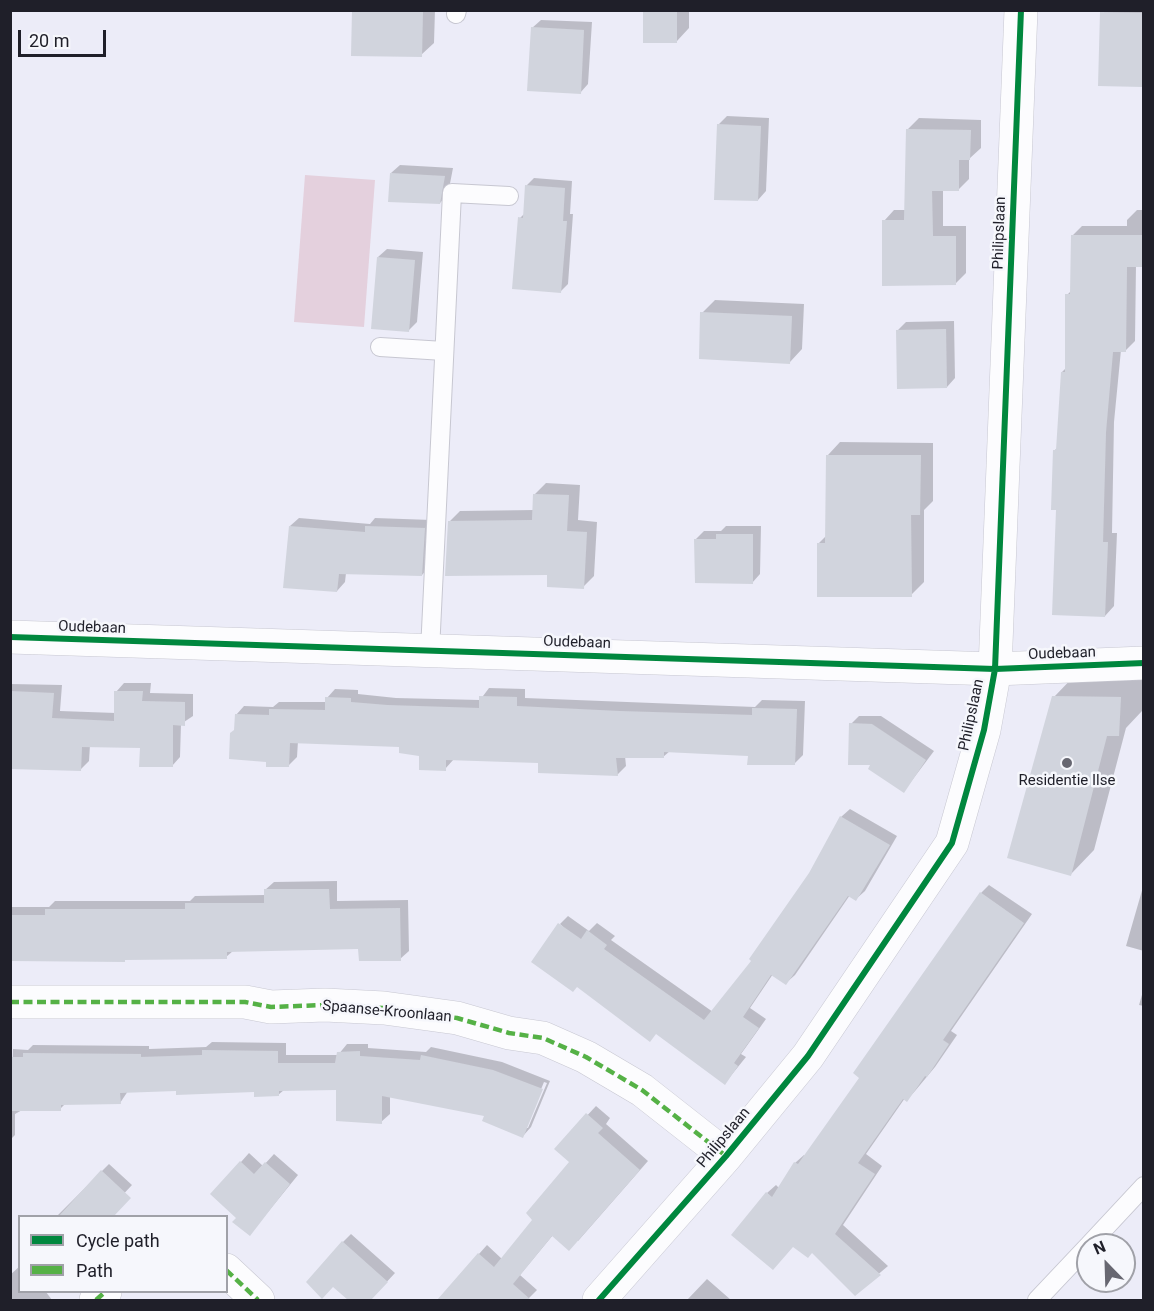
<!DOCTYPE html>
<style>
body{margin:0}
#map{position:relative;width:1154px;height:1311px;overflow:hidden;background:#ececf8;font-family:Roboto,sans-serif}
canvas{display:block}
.frame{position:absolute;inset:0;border:12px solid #1f1f29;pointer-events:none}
.legend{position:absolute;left:18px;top:1215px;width:210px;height:78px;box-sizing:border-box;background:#f6f7fc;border:2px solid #a0a1a8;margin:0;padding:8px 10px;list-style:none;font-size:18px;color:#1f1f29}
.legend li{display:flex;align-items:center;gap:12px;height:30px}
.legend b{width:30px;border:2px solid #a0a1a8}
.north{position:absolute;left:1076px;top:1233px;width:60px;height:60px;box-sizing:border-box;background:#f6f7fc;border:2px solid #a0a1a8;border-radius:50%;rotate:337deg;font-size:16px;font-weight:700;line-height:24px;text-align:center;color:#1f1f29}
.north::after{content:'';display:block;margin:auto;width:21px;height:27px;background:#676771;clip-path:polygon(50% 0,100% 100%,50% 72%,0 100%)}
.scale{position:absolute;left:18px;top:30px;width:88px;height:27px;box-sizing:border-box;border:3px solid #1f1f29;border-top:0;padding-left:8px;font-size:18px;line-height:21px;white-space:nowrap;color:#1f1f29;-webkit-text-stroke:4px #f6f7fc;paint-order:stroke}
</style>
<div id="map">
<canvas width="1154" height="1311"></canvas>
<div class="frame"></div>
<ul class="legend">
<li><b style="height:8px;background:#00873e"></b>Cycle path</li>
<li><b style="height:8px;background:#55b146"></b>Path</li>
</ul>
<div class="north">N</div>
<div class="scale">20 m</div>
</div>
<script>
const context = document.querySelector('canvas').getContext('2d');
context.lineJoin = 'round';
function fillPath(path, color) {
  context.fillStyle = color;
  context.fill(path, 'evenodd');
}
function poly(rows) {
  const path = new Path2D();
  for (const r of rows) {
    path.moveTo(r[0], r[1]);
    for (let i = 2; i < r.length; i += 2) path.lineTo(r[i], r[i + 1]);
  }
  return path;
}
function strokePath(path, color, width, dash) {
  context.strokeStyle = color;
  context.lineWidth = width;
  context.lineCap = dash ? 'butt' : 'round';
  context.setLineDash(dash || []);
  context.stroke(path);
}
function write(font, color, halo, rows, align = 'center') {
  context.font = font + ' Roboto,sans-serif';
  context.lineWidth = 5;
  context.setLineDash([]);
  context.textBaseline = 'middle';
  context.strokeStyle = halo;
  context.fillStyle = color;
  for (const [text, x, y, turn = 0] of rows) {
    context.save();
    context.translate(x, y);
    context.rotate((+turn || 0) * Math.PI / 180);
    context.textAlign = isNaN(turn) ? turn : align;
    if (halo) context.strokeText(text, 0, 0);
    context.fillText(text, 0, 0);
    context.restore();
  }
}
fillPath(poly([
 [305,175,375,180,364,327,294,322]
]), '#e4d0dd');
fillPath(poly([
 [353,10,435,10,434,43,421,55],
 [644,10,689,10,689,28,677,41],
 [1104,10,1144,10,1144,85,1100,84],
 [541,20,592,22,588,84,580,93,532,28],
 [727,116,769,118,766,191,758,200,718,125],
 [919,118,981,120,981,148,969,159,969,179,958,190,943,189,943,226,966,226,966,273,955,284,884,221,894,210,906,210,908,129],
 [400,165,453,168,448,194,440,203,391,173],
 [534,178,572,181,570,214,573,214,568,284,560,292,520,218,525,213,527,185],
 [1137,210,1144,210,1144,265,1136,265,1135,341,1126,350,1121,350,1114,422,1112,533,1117,533,1114,606,1105,616,1058,509,1055,450,1057,448,1062,372,1066,368,1067,295,1072,290,1072,236,1082,226,1127,226,1127,220],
 [387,249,423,252,417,322,409,330,378,257],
 [715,300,804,304,802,349,790,362,702,313],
 [954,321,955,378,947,387,898,330,906,322],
 [840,442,933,443,933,501,924,510,924,582,911,595,819,543,827,535,828,455],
 [546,483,580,485,578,520,597,522,594,576,583,587,449,522,460,511,534,510,535,494],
 [299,518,370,524,375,518,432,520,430,566,422,575,346,573,345,582,337,591,290,526],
 [726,526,761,526,760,574,752,583,696,539,704,531,721,531],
 [1077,673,1144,674,1144,684,1142,711,1126,728,1094,850,1071,874,1054,697],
 [124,683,151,683,150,693,193,694,193,716,181,724,180,757,172,766,141,747,90,745,89,761,80,770,10,767,10,684,62,685,60,711,116,713,116,692],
 [489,688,525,689,525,698,755,707,762,700,805,701,803,755,795,763,749,754,670,751,663,757,625,756,626,766,617,775,540,761,454,759,445,769,401,745,298,741,297,757,289,765,268,761,235,729,236,715,244,706,273,707,279,702,326,702,327,698,335,689,358,690,358,694,396,698,480,700],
 [859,716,881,716,934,751,904,791,873,764,851,724],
 [850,809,897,836,865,891,856,899,850,895,795,975,786,983,773,974,750,1008,766,1019,741,1054,746,1057,725,1083,560,924,568,916,589,931,597,923,615,936,611,940,713,1012,753,960,810,873,841,817],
 [337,881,337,901,408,900,409,951,400,959,360,948,233,951,226,957,47,961,47,959,10,959,10,907,49,907,55,901,190,901,195,896,265,895,265,890,274,882],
 [989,885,1032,914,951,1031,957,1035,935,1067,915,1091,907,1100,905,1098,866,1154,882,1166,843,1225,888,1266,855,1294,767,1193,776,1185,779,1188,795,1163,804,1155,806,1156,861,1077,981,893],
 [1143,887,1144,887,1144,951,1126,946],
 [1144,988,1144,1006,1139,1005],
 [212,1042,286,1043,286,1055,338,1055,347,1044,368,1044,368,1048,426,1052,431,1047,502,1062,550,1081,531,1127,523,1136,486,1114,390,1096,390,1114,381,1122,338,1089,284,1090,278,1095,256,1091,177,1090,128,1091,120,1103,66,1103,60,1109,24,1109,15,1114,15,1135,10,1140,13,1049,28,1050,33,1045,149,1046,149,1049,206,1047],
 [544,1082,547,1083,528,1128,525,1128],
 [596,1106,610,1118,606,1124,648,1161,578,1241,553,1235,520,1275,537,1290,527,1300,438,1300,487,1245,502,1259,534,1220,571,1162,556,1149],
 [249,1153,263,1166,274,1154,298,1175,250,1234,238,1218,241,1162],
 [109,1164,132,1185,103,1216,57,1216],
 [351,1234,395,1273,370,1300,351,1300,333,1285,343,1242],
 [20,1266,20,1292,46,1292,52,1300,10,1300,10,1275],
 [707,1279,731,1300,687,1300]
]), '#0003');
fillPath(poly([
 [352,10,423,10,422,57,351,56],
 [643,10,677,10,677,43,643,43],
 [1100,12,1143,13,1143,87,1098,86],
 [531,27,584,30,581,94,527,91],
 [717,124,761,126,758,201,714,200],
 [906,129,971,130,970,160,959,160,959,191,932,191,933,236,956,236,956,285,882,286,882,220,904,220],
 [390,173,445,176,440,204,388,202],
 [525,185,565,188,563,221,567,221,561,293,512,289,518,217,523,218],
 [1071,235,1143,235,1143,267,1127,267,1126,352,1113,352,1106,432,1103,542,1108,542,1105,617,1052,615,1056,510,1051,510,1053,450,1056,450,1061,372,1065,372,1065,294,1070,294],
 [377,257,415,260,409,332,371,329],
 [700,312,792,316,790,364,699,359],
 [946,329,947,388,897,389,896,330],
 [826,455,921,455,920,515,911,515,912,597,817,597,817,543,825,543],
 [533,494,569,495,567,531,587,532,584,589,547,587,547,575,445,576,448,521,532,520],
 [289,526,365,532,365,526,425,528,422,576,339,574,337,592,283,588],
 [716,534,753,534,753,584,695,583,694,539,716,539],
 [10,691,54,693,52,718,114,721,114,691,143,691,142,701,185,702,185,726,173,725,173,767,139,767,140,748,82,747,81,771,10,769],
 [479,696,517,697,517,706,619,711,752,715,752,708,797,709,795,765,747,765,748,756,664,752,664,758,616,758,618,776,538,773,538,763,446,760,446,771,419,770,419,756,399,753,399,747,290,743,289,767,266,767,266,762,229,759,230,733,234,730,235,714,269,715,269,709,325,710,325,697,351,698,351,702,387,705,479,708],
 [1052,696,1121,697,1119,736,1107,736,1071,876,1007,858],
 [849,723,872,724,926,760,904,793,868,769,870,765,848,765],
 [840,816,890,845,856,901,848,896,786,985,771,975,743,1017,759,1028,734,1063,738,1066,725,1085,656,1034,650,1042,577,987,573,992,531,962,558,923,581,939,587,930,607,945,604,949,704,1020,751,961,749,959,809,873],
 [264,889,329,889,330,909,400,908,401,961,359,961,358,949,227,952,227,959,125,960,125,962,10,961,10,915,45,915,45,909,185,909,185,903,264,903],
 [980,892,1024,923,943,1040,949,1044,927,1077,925,1076,907,1102,903,1099,858,1163,875,1174,835,1234,881,1275,855,1296,812,1253,808,1258,793,1247,773,1270,731,1235,766,1192,772,1197,794,1162,798,1164,859,1078,853,1073],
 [202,1050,278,1051,278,1063,335,1063,337,1052,360,1051,360,1056,420,1060,421,1055,493,1070,543,1089,523,1138,482,1121,484,1116,382,1096,382,1124,336,1121,336,1090,279,1091,279,1096,254,1097,254,1092,176,1095,176,1091,120,1093,121,1104,61,1105,61,1111,10,1111,10,1057,23,1057,23,1053,141,1054,141,1057,202,1055],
 [586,1113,603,1128,598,1133,640,1170,569,1251,552,1236,513,1284,531,1300,437,1300,478,1253,494,1267,532,1220,526,1213,569,1162,554,1149],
 [240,1161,254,1174,265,1162,290,1184,250,1236,232,1222,236,1218,210,1194],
 [101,1170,131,1198,114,1216,59,1216],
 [342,1241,388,1282,371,1300,348,1300,333,1287,322,1299,306,1282]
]), '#d1d4dd');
const lane = poly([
 [456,14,457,10],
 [380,347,444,351],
 [430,651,452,193,509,196],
 [1089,1245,1144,1186],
 [1037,1300,1088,1246]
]);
const street = poly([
 [10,637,995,669,1144,663],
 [10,1002,245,1002,271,1007,325,1005,384,1008,457,1018,509,1033,543,1038,586,1057,642,1090,726,1156],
 [226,1270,258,1300],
 [96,1300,105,1292],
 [599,1300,726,1156,808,1056,952,843,984,730,995,669,1021,10]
]);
strokePath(lane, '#c7c7d1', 20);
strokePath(street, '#c7c7d1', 34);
strokePath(lane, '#fcfcfe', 18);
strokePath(street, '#fcfcfe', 33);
strokePath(poly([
 [10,1002,245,1002,271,1007,325,1005,384,1008,457,1018,509,1033,543,1038,586,1057,642,1090,726,1156],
 [226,1270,258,1300],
 [96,1300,105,1292]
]), '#55b146', 4.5, [9, 4.5]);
strokePath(poly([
 [10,637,995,669,1144,663],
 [599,1300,726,1156,808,1056,952,843,984,730,995,669,1021,10]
]), '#00873e', 6);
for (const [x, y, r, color] of [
 [1067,763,6,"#676771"]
]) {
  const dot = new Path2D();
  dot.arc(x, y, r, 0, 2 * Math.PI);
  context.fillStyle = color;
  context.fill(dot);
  strokePath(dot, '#f6f7fc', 2);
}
write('15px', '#1f1f29', '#f6f7fc', [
 ["Philipslaan",1000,233,-88],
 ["Oudebaan",92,628,2],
 ["Oudebaan",577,643,2],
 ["Oudebaan",1062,654,-2],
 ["Philipslaan",972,715,-78],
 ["Spaanse-Kroonlaan",387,1012,5],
 ["Philipslaan",724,1138,-50]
]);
write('15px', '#1f1f29', '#f6f7fc', [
 ["Residentie Ilse",1067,781]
]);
</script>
